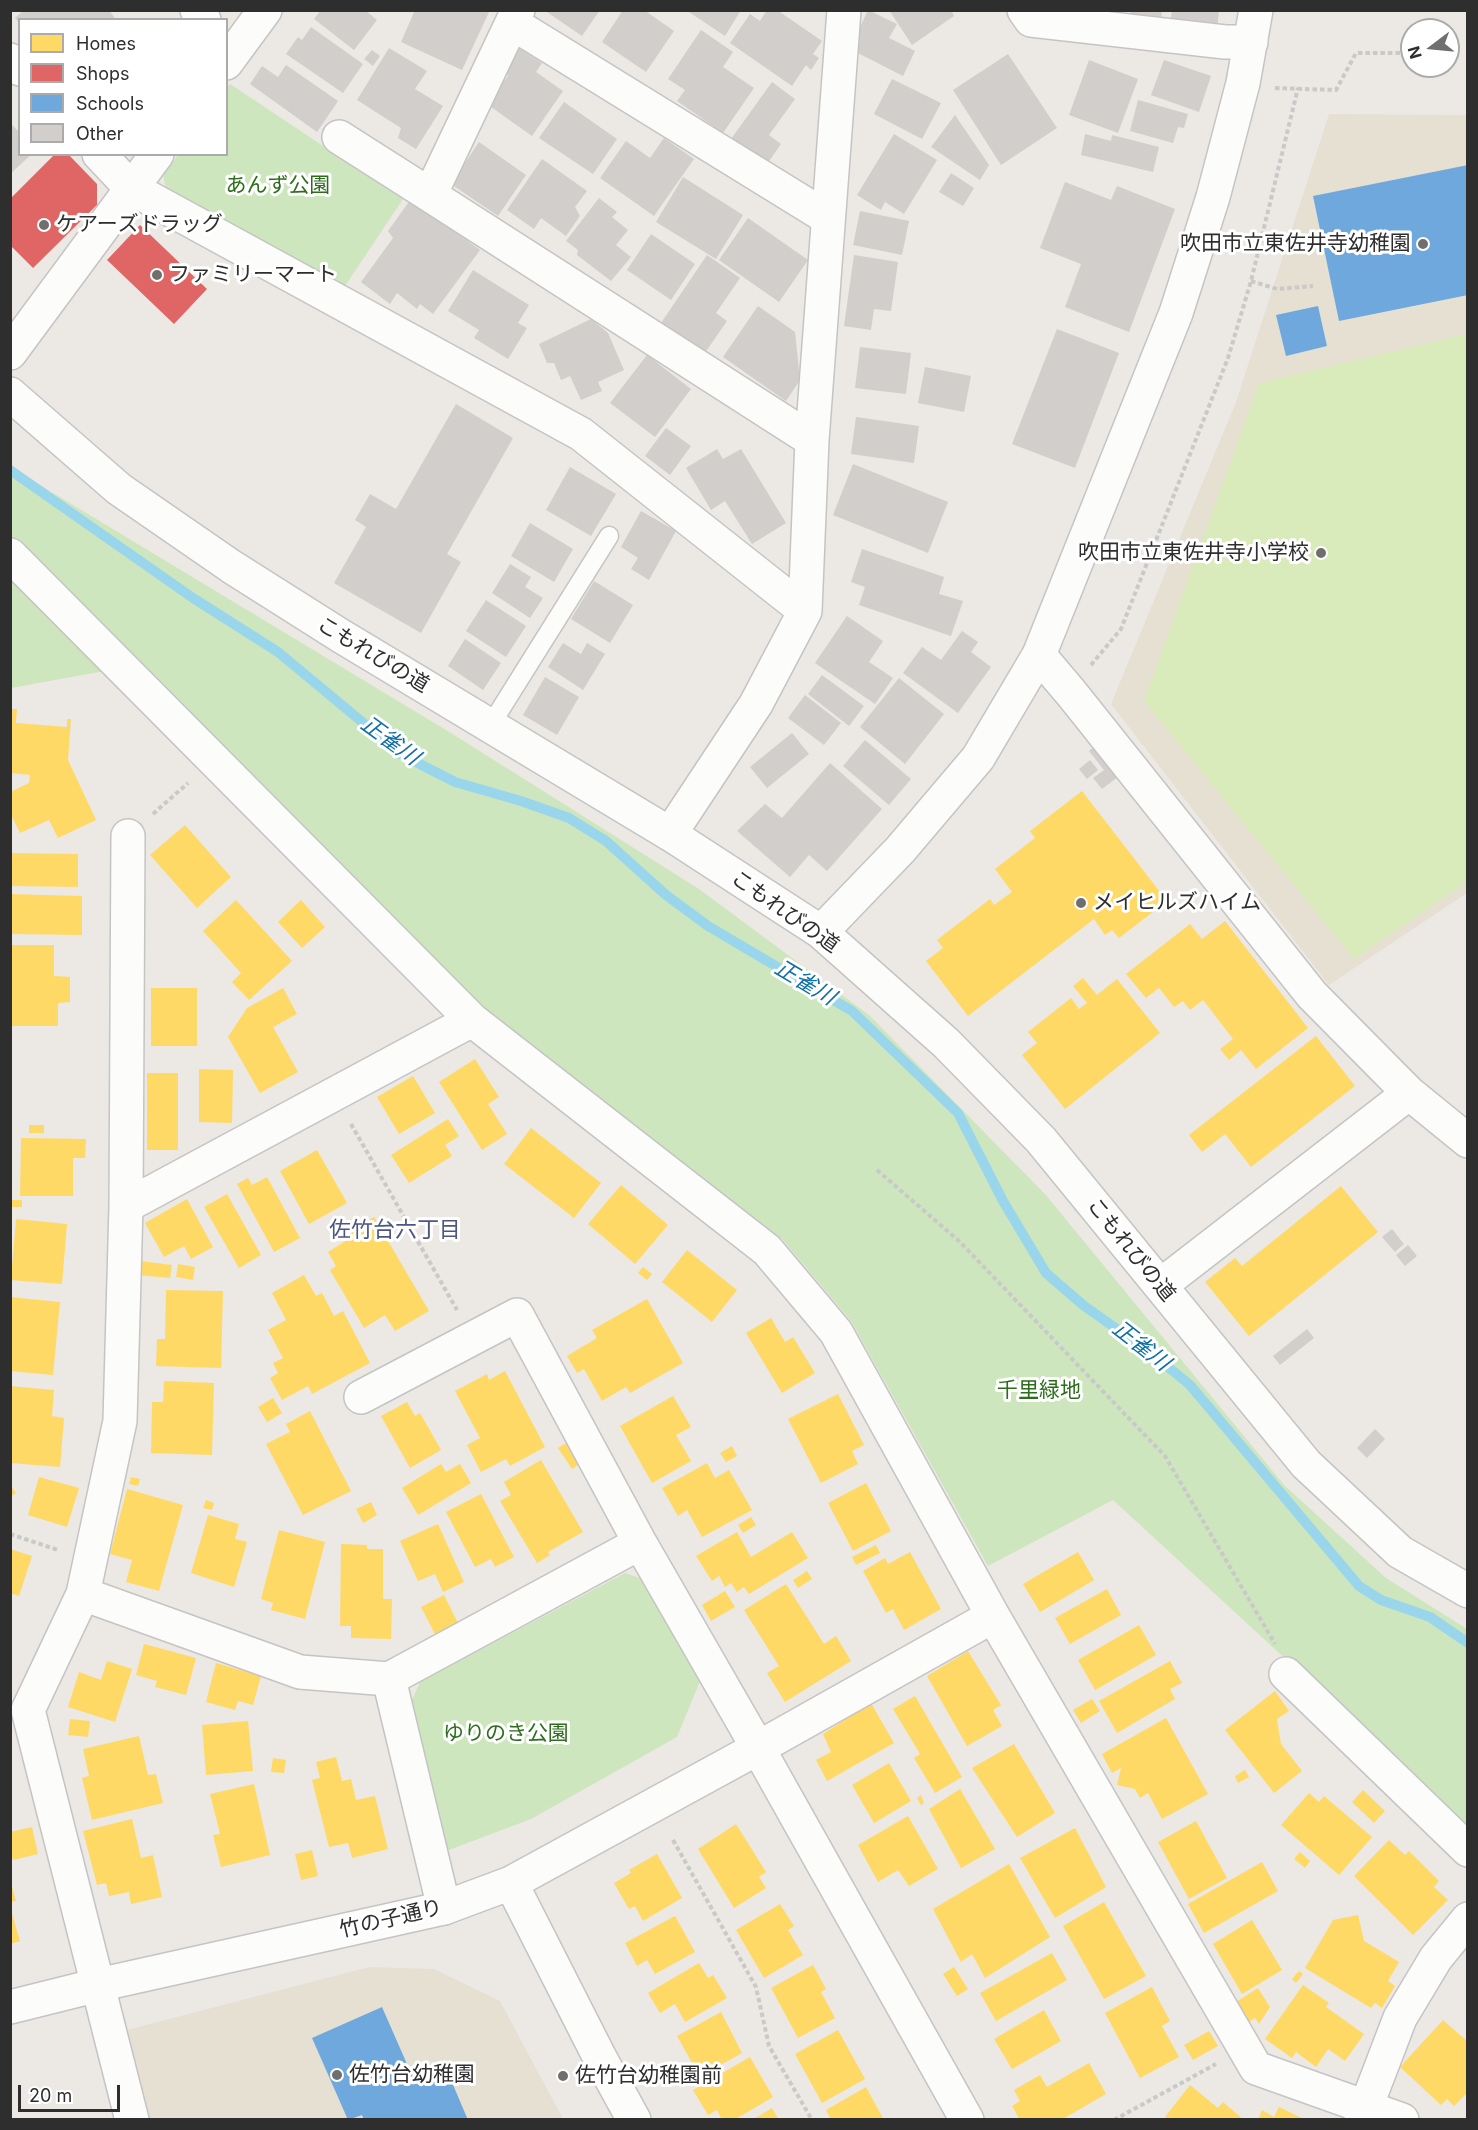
<!DOCTYPE html>
<meta charset="utf-8">
<style>
body{margin:0}
#map{position:relative;width:1478px;height:2130px;overflow:hidden;background:#ece8e4;font-family:Inter,sans-serif}
canvas{display:block}
.frame{position:absolute;inset:0;border:12px solid #2e2e2e;pointer-events:none}
.legend{position:absolute;left:18px;top:18px;width:210px;height:138px;box-sizing:border-box;background:#fff;border:2px solid #ababab;margin:0;padding:8px 10px;list-style:none;font-size:18px;color:#2e2e2e}
.legend li{display:flex;align-items:center;gap:12px;height:30px}
.legend b{width:30px;border:2px solid #ababab}
.north{position:absolute;left:1400px;top:18px;width:60px;height:60px;box-sizing:border-box;background:#fff;border:2px solid #ababab;border-radius:50%;rotate:254deg;font-size:16px;font-weight:700;line-height:24px;text-align:center;color:#2e2e2e}
.north::after{content:'';display:block;margin:auto;width:21px;height:27px;background:#706f6e;clip-path:polygon(50% 0,100% 100%,50% 72%,0 100%)}
.scale{position:absolute;left:18px;top:2085px;width:102px;height:27px;box-sizing:border-box;border:3px solid #2e2e2e;border-top:0;padding-left:8px;font-size:18px;line-height:21px;white-space:nowrap;color:#2e2e2e;-webkit-text-stroke:4px #fff;paint-order:stroke}
</style>
<div id="map">
<canvas width="1478" height="2130"></canvas>
<div class="frame"></div>
<ul class="legend">
<li><b style="height:16px;background:#ffd966"></b>Homes</li>
<li><b style="height:16px;background:#e06666"></b>Shops</li>
<li><b style="height:16px;background:#6fa8dc"></b>Schools</li>
<li><b style="height:16px;background:#d1cecb"></b>Other</li>
</ul>
<div class="north">N</div>
<div class="scale">20 m</div>
</div>
<script>
const context = document.querySelector('canvas').getContext('2d');
context.lineJoin = 'round';
function fillPath(path, color) {
  context.fillStyle = color;
  context.fill(path, 'evenodd');
}
function poly(rows) {
  const path = new Path2D();
  for (const r of rows) {
    path.moveTo(r[0], r[1]);
    for (let i = 2; i < r.length; i += 2) path.lineTo(r[i], r[i + 1]);
  }
  return path;
}
function strokePath(path, color, width, dash) {
  context.strokeStyle = color;
  context.lineWidth = width;
  context.lineCap = dash ? 'butt' : 'round';
  context.setLineDash(dash || []);
  context.stroke(path);
}
function write(font, color, halo, rows, align = 'center') {
  context.font = font + ' Inter,"Noto Sans JP",sans-serif';
  context.lineWidth = 6;
  context.setLineDash([]);
  context.textBaseline = 'middle';
  context.strokeStyle = halo;
  context.fillStyle = color;
  for (const [text, x, y, turn = 0] of rows) {
    context.save();
    context.translate(x, y);
    context.rotate((+turn || 0) * Math.PI / 180);
    context.textAlign = isNaN(turn) ? turn : align;
    if (halo) context.strokeText(text, 0, 0);
    context.fillText(text, 0, 0);
    context.restore();
  }
}
fillPath(poly([
 [1329,114,1467,115,1467,893,1329,985,1111,704,1236,402],
 [369,1967,434,1969,500,2001,563,2119,145,2119,123,2031]
]), '#e6e0d3');
fillPath(poly([
 [230,84,403,199,345,286,167,194,163,175,178,155,226,154,226,88],
 [10,467,451,733,699,889,869,1015,1045,1194,1285,1486,1386,1578,1467,1629,1467,1826,1113,1500,988,1566,851,1321,782,1239,482,1010,138,665,11,688],
 [625,1573,646,1580,701,1679,677,1737,531,1819,441,1853,408,1709,420,1682]
]), '#cee6be');
fillPath(poly([
 [1467,334,1467,882,1354,959,1144,701,1259,383]
]), '#d9eabb');
fillPath(poly([
 [10,709,17,709,16,723,67,727,67,719,71,719,68,760,96,820,58,838,49,820,20,833,10,813,10,792,29,783,30,775,10,773],
 [1082,791,1167,901,1119,938,1112,930,1105,935,1094,919,968,1016,926,961,943,948,937,940,990,899,994,905,1012,892,995,869,1035,838,1030,831],
 [185,825,231,877,197,908,150,855],
 [10,853,78,854,78,887,10,886],
 [10,894,82,896,82,935,10,934],
 [236,900,292,961,249,1000,232,982,241,973,203,931],
 [301,900,325,927,302,948,278,922],
 [1225,921,1308,1028,1256,1069,1241,1050,1229,1060,1220,1049,1233,1039,1203,1000,1190,1010,1183,1001,1174,1007,1159,988,1146,998,1126,974,1190,924,1202,939],
 [10,945,54,945,54,976,70,977,70,1002,58,1003,58,1026,10,1026],
 [1083,978,1097,995,1117,979,1160,1033,1065,1109,1022,1055,1037,1043,1028,1032,1071,998,1079,1009,1087,1003,1073,986],
 [151,988,197,988,197,1046,151,1046],
 [283,988,297,1014,273,1027,298,1072,260,1093,228,1037,247,1008],
 [1316,1036,1355,1086,1251,1167,1225,1134,1202,1152,1189,1135],
 [475,1059,499,1097,488,1104,507,1134,482,1150,439,1082],
 [199,1069,233,1070,232,1123,199,1122],
 [147,1073,178,1073,178,1150,147,1150],
 [413,1076,435,1113,399,1134,377,1097],
 [448,1119,459,1136,445,1145,452,1156,409,1183,391,1155],
 [29,1125,44,1125,44,1133,29,1133],
 [531,1128,601,1183,574,1218,504,1164],
 [21,1138,86,1139,85,1158,73,1158,73,1196,20,1196],
 [317,1150,347,1203,309,1224,280,1171],
 [267,1177,300,1238,274,1252,237,1184,248,1178,252,1185],
 [621,1185,668,1225,635,1264,588,1224],
 [1341,1186,1378,1232,1249,1336,1205,1282,1235,1258,1242,1266],
 [227,1194,261,1255,239,1268,204,1207],
 [187,1199,213,1247,191,1259,184,1246,164,1257,145,1223],
 [10,1200,22,1200,22,1207,10,1207],
 [374,1217,429,1311,395,1331,385,1315,364,1328,330,1270,336,1266,328,1252,347,1240,343,1235],
 [16,1219,67,1224,62,1284,11,1280],
 [687,1250,737,1290,712,1322,662,1282],
 [140,1261,172,1265,170,1278,138,1275],
 [178,1264,195,1267,193,1280,176,1277],
 [643,1267,652,1274,647,1280,638,1273],
 [304,1275,316,1296,322,1293,334,1316,343,1311,370,1363,312,1394,308,1386,282,1400,270,1378,278,1373,273,1363,283,1358,268,1330,286,1320,272,1293],
 [166,1290,223,1291,221,1368,156,1366,157,1339,165,1339],
 [10,1297,60,1302,53,1375,10,1371],
 [647,1299,683,1363,630,1393,626,1387,602,1401,584,1369,577,1373,567,1356,597,1338,592,1330],
 [771,1318,785,1342,793,1337,815,1373,782,1393,746,1333],
 [505,1371,545,1447,510,1466,506,1459,481,1472,467,1445,480,1438,455,1391,487,1374,489,1380],
 [164,1381,214,1383,212,1455,151,1453,152,1402,163,1402],
 [10,1386,54,1390,52,1416,64,1418,60,1467,10,1463],
 [838,1394,864,1445,852,1451,858,1464,821,1483,788,1419],
 [673,1396,691,1427,676,1435,691,1461,652,1483,620,1426],
 [273,1398,282,1413,267,1422,258,1407],
 [407,1402,415,1416,420,1413,441,1450,410,1468,381,1416],
 [310,1411,351,1491,303,1515,266,1444,290,1432,286,1424],
 [569,1441,583,1462,572,1469,558,1448],
 [732,1446,737,1456,726,1462,720,1453],
 [541,1460,583,1532,548,1552,550,1555,537,1563,500,1501,511,1495,504,1482],
 [707,1463,715,1478,729,1470,752,1510,702,1537,687,1510,678,1516,662,1488],
 [441,1464,446,1472,460,1464,471,1483,418,1515,402,1488],
 [39,1477,79,1488,67,1527,28,1515],
 [131,1477,140,1479,138,1486,129,1484],
 [866,1483,891,1531,853,1551,828,1503],
 [10,1485,16,1493,10,1497],
 [127,1489,183,1505,159,1591,126,1582,132,1560,110,1554],
 [481,1494,514,1557,495,1567,491,1559,475,1567,446,1512],
 [206,1500,214,1503,212,1510,203,1508],
 [371,1502,377,1515,363,1523,356,1509],
 [208,1515,239,1524,235,1539,247,1542,234,1587,191,1573],
 [751,1517,756,1525,743,1533,738,1525],
 [438,1524,464,1582,443,1592,435,1574,418,1581,400,1541],
 [279,1530,325,1542,305,1619,271,1610,273,1603,261,1599],
 [737,1532,751,1557,792,1532,808,1558,749,1594,744,1587,737,1592,731,1583,725,1587,719,1576,712,1581,696,1556],
 [341,1544,367,1545,367,1549,383,1549,383,1599,392,1599,391,1639,351,1638,351,1626,340,1626],
 [876,1545,880,1553,856,1565,852,1557],
 [10,1549,32,1556,19,1596,10,1593],
 [910,1552,941,1609,904,1630,893,1609,886,1613,863,1571,885,1558,888,1564],
 [1078,1552,1094,1580,1040,1612,1023,1584],
 [807,1571,812,1579,798,1588,793,1580],
 [786,1584,824,1644,836,1636,851,1661,785,1702,767,1673,779,1666,744,1610],
 [1107,1589,1121,1615,1070,1644,1055,1618],
 [725,1591,735,1607,711,1621,702,1605],
 [444,1595,458,1623,435,1634,421,1607],
 [1139,1625,1156,1655,1095,1690,1078,1660],
 [144,1644,196,1658,186,1695,155,1687,157,1681,136,1675],
 [968,1651,1001,1705,993,1710,1002,1726,967,1746,927,1676],
 [107,1661,132,1669,115,1722,68,1707,79,1672,101,1680],
 [1170,1661,1182,1683,1170,1689,1175,1699,1117,1733,1099,1701],
 [216,1663,261,1676,253,1705,238,1701,235,1710,206,1702],
 [1275,1691,1289,1711,1277,1719,1281,1744,1302,1771,1274,1793,1225,1730],
 [915,1696,962,1777,935,1793,914,1758,920,1754,893,1709],
 [1092,1699,1100,1711,1081,1723,1073,1710],
 [871,1703,894,1743,827,1781,816,1760,831,1752,823,1734],
 [1166,1718,1208,1794,1162,1819,1148,1793,1140,1798,1135,1789,1117,1785,1121,1768,1112,1773,1102,1754],
 [70,1719,90,1721,88,1737,68,1735],
 [248,1721,253,1771,206,1775,202,1725],
 [139,1736,148,1775,156,1774,163,1803,92,1820,82,1778,89,1776,83,1749],
 [1014,1744,1055,1813,1017,1837,972,1768],
 [336,1757,342,1781,351,1779,356,1800,375,1796,388,1849,352,1858,348,1843,329,1847,312,1780,320,1778,316,1762],
 [273,1758,286,1760,284,1773,271,1772],
 [889,1763,911,1801,874,1823,852,1785],
 [1245,1770,1249,1777,1238,1783,1235,1776],
 [254,1784,270,1855,221,1867,213,1835,220,1834,210,1794],
 [960,1789,995,1849,961,1868,929,1809],
 [1363,1790,1385,1811,1374,1823,1352,1802],
 [1309,1793,1319,1802,1324,1796,1372,1837,1339,1875,1281,1825],
 [921,1795,924,1803,921,1805,917,1798],
 [908,1816,938,1869,909,1886,898,1870,878,1882,858,1845],
 [132,1819,141,1858,153,1855,162,1897,131,1904,129,1892,109,1896,106,1883,97,1885,83,1831],
 [1196,1821,1227,1878,1189,1899,1158,1842],
 [736,1824,766,1872,759,1877,766,1888,734,1908,698,1849],
 [32,1827,38,1854,13,1860,10,1850,10,1832],
 [1075,1828,1106,1887,1055,1918,1020,1858],
 [1389,1840,1405,1855,1409,1851,1439,1881,1434,1887,1448,1900,1413,1935,1354,1876],
 [312,1850,318,1876,301,1880,295,1854],
 [1300,1852,1310,1861,1305,1868,1294,1859],
 [657,1854,682,1898,643,1921,635,1906,629,1909,614,1883,631,1873,629,1870],
 [1262,1862,1278,1891,1204,1933,1188,1904],
 [1009,1864,1050,1937,985,1978,972,1954,961,1962,933,1909],
 [11,1883,16,1901,10,1902,10,1884],
 [1104,1902,1146,1976,1104,1999,1063,1926],
 [780,1904,794,1926,788,1930,803,1955,764,1978,736,1930],
 [10,1907,20,1941,10,1944],
 [1358,1915,1364,1941,1399,1962,1388,1981,1395,1986,1382,2008,1375,2003,1371,2008,1305,1968,1333,1920],
 [675,1916,695,1952,655,1974,647,1960,637,1966,625,1943],
 [1252,1920,1282,1970,1242,1994,1213,1944],
 [1052,1953,1067,1980,996,2021,980,1993],
 [699,1963,708,1978,713,1975,727,1998,685,2022,675,2004,660,2013,648,1993],
 [813,1965,826,1989,821,1992,835,2018,798,2038,771,1988],
 [954,1967,968,1989,957,1996,943,1974],
 [1299,1971,1303,1974,1296,1983,1292,1979],
 [1303,1985,1329,2003,1326,2007,1364,2034,1345,2061,1328,2049,1316,2067,1296,2052,1292,2058,1265,2039],
 [1152,1987,1170,2021,1162,2026,1179,2057,1140,2078,1105,2013],
 [1258,1988,1270,2007,1259,2024,1255,2018,1249,2022,1236,2002],
 [1044,2010,1061,2041,1012,2069,994,2039],
 [721,2012,742,2053,708,2072,703,2064,695,2068,677,2036],
 [1443,2020,1468,2042,1468,2092,1454,2106,1447,2099,1441,2105,1400,2067],
 [838,2030,865,2079,822,2103,795,2054],
 [1209,2031,1218,2046,1193,2060,1184,2045],
 [750,2057,773,2097,734,2120,722,2120,717,2110,708,2115,693,2090],
 [1089,2063,1106,2094,1061,2120,1020,2120,1012,2106,1020,2101,1014,2090,1040,2075,1047,2087],
 [1190,2085,1218,2108,1223,2102,1244,2120,1168,2120,1165,2117],
 [866,2087,884,2120,831,2120,826,2110],
 [1279,2107,1306,2120,1258,2120,1262,2110,1274,2117],
 [772,2108,779,2120,752,2120]
]), '#ffd966');
fillPath(poly([
 [55,154,68,154,97,184,97,205,33,268,10,245,10,199],
 [140,225,207,289,174,324,107,260]
]), '#e06666');
fillPath(poly([
 [1468,165,1468,295,1339,321,1313,196],
 [1318,306,1327,346,1286,356,1276,315],
 [382,2007,414,2080,445,2066,468,2120,364,2120,362,2115,348,2120,312,2038]
]), '#6fa8dc');
strokePath(poly([
 [10,470,193,598,278,652,402,755,455,782,521,801,569,818,606,841,666,895,708,926,852,1011,958,1113,1003,1201,1046,1273,1083,1305,1156,1357,1190,1385,1359,1586,1381,1600,1430,1617,1468,1643]
]), '#99d6ec', 10);
fillPath(poly([
 [24,10,109,10,116,20,20,20,20,24,15,18],
 [321,10,365,10,377,20,354,50,314,19],
 [415,10,489,12,462,70,401,42],
 [544,10,600,10,582,36],
 [623,10,644,10,674,31,646,72,602,42],
 [686,10,741,10,725,36],
 [767,10,777,10,822,41,813,54,819,58,811,70,806,65,792,86,730,43,750,14,760,21],
 [868,10,897,24,889,38,915,51,903,76,850,49],
 [889,10,951,10,954,16,912,45],
 [1131,10,1162,10,1161,20,1131,17],
 [1172,10,1219,10,1217,31,1170,25],
 [311,27,363,64,343,93,286,54,298,37,302,40],
 [701,30,733,52,723,67,754,88,723,133,677,101,685,90,668,79],
 [389,48,427,71,415,89,443,106,416,149,398,138,401,128,357,100],
 [519,48,542,63,536,72,563,91,532,136,487,104,508,76,504,69],
 [372,50,380,56,373,66,364,59],
 [1008,54,1057,128,1001,165,953,90],
 [1089,60,1138,79,1118,133,1069,115],
 [1164,60,1211,76,1199,112,1151,95],
 [286,65,338,101,317,132,250,84,262,66,278,77],
 [892,79,941,103,922,139,874,114],
 [772,82,795,99,769,135,781,144,767,164,731,139],
 [1138,100,1188,114,1184,128,1178,127,1173,143,1130,131],
 [564,102,617,139,593,174,539,138],
 [955,115,989,165,980,180,931,147],
 [10,123,20,133,20,154,32,154,10,174],
 [894,134,937,160,904,214,885,202,881,210,857,195],
 [1085,134,1111,141,1112,135,1159,147,1153,172,1081,155],
 [664,138,694,159,654,216,600,178,626,141,650,158],
 [479,142,526,175,498,216,451,184],
 [542,159,587,191,575,207,580,216,566,236,541,218,534,229,507,210],
 [951,173,974,188,963,206,939,192],
 [683,177,743,215,716,259,656,222],
 [1065,182,1111,200,1117,186,1175,209,1129,332,1065,307,1081,264,1040,248],
 [599,198,617,212,612,217,628,230,616,245,631,257,611,281,577,255,578,250,566,241],
 [411,199,480,250,433,314,420,304,417,309,397,293,390,304,361,282,393,238,388,231],
 [860,211,909,221,902,255,853,245],
 [748,218,808,260,779,302,719,260],
 [651,234,695,264,671,300,627,270],
 [707,255,740,278,716,313,727,321,702,357,659,326],
 [854,255,898,262,891,311,874,309,871,330,844,326],
 [473,270,529,305,518,323,527,328,508,359,474,338,479,330,448,311],
 [758,306,795,332,800,380,786,401,723,357],
 [591,319,608,333,624,370,598,382,602,391,581,400,570,376,561,380,554,363,547,363,539,344],
 [1057,329,1119,353,1075,468,1012,444],
 [860,347,911,353,906,394,855,388],
 [647,355,691,389,655,437,610,403],
 [925,367,971,376,964,412,918,403],
 [456,404,513,438,447,554,461,562,421,633,334,583,366,527,355,520,370,494,396,509],
 [856,417,919,426,914,463,851,454],
 [666,428,691,446,670,475,645,456],
 [717,449,723,459,741,449,786,523,752,544,725,501,711,510,686,468],
 [853,464,948,502,928,553,833,515],
 [570,467,616,494,591,536,546,510],
 [641,511,676,531,649,580,631,569,638,558,621,547],
 [530,523,573,549,554,582,511,556],
 [862,549,944,577,939,594,963,601,951,636,859,605,865,587,851,582],
 [510,564,531,577,525,587,543,598,530,618,492,593],
 [594,581,633,605,610,643,571,619],
 [486,600,526,626,506,657,466,631],
 [847,616,883,641,869,662,893,678,875,704,815,663],
 [962,631,978,642,971,652,991,667,958,713,903,673,922,647,941,660],
 [465,639,501,663,483,690,448,666],
 [563,643,581,654,587,643,605,654,583,690,548,667],
 [822,675,864,706,849,726,808,694],
 [545,677,579,697,557,735,523,715],
 [899,678,944,714,905,764,860,727],
 [805,695,841,723,824,745,788,718],
 [792,733,809,754,767,788,750,767],
 [865,740,911,779,889,805,843,766],
 [1099,743,1123,773,1102,789,1093,778,1104,770,1089,751],
 [1090,760,1098,770,1087,779,1079,769],
 [830,763,882,809,827,871,809,855,790,877,737,831,765,804,782,818],
 [1392,1229,1404,1244,1395,1252,1382,1237],
 [1408,1245,1417,1256,1405,1266,1396,1255],
 [1307,1329,1314,1338,1280,1365,1273,1356],
 [1375,1429,1385,1439,1367,1458,1357,1448]
]), '#d1cecb');
const lane = poly([
 [490,726,609,536]
]);
const street = poly([
 [197,10,204,20],
 [518,10,430,195,812,440],
 [1024,10,1031,20,1225,42,1251,42],
 [512,23,828,218],
 [10,60,20,69],
 [226,63,265,10],
 [339,137,430,195],
 [99,154,131,188,581,434,805,611],
 [10,353,157,154],
 [10,555,472,1020,767,1250,836,1332,993,1616,1256,2068,1402,2120],
 [1039,655,1072,694,1312,995,1409,1093,1468,1141],
 [670,834,756,704,805,611,812,440,844,10],
 [126,1206,128,836],
 [1161,1285,1409,1093],
 [361,1397,517,1315,640,1543],
 [83,1594,300,1672,389,1679,640,1543,758,1748,993,1616],
 [1286,1674,1468,1850],
 [389,1679,444,1908],
 [132,2120,28,1710,83,1594,120,1421,126,1206,472,1020],
 [1361,2120,1400,2018,1436,1958,1468,1919]
]);
const secondary = poly([
 [10,394,119,489,232,567,341,636,670,834,821,932,946,1043,1041,1140,1306,1464,1400,1552,1468,1591],
 [821,932,900,850,978,758,1039,655,1176,313,1213,197,1243,83,1256,10],
 [511,1883,600,2058,634,2120],
 [10,2007,98,1985,444,1908,511,1883,758,1748,967,2120]
]);
strokePath(lane, '#c5c4c5', 21);
strokePath(street, '#c5c4c5', 36);
strokePath(secondary, '#c5c4c5', 36);
strokePath(poly([
 [1275,88,1336,90,1356,53,1412,53],
 [1251,281,1277,289,1313,286],
 [1091,665,1121,629,1228,358,1251,281,1298,88],
 [153,814,188,783],
 [351,1124,457,1310],
 [877,1170,959,1241,1165,1456,1275,1644],
 [10,1534,58,1550],
 [673,1840,756,1987,769,2046,812,2120],
 [1114,2120,1216,2064]
]), '#c9c9c8', 4, [4.5, 3]);
strokePath(lane, '#fcfcfb', 18);
strokePath(street, '#fcfcfb', 33);
strokePath(secondary, '#fcfcfb', 33);
for (const [x, y, r, color] of [
 [44,225,6,"#706f6e"],
 [1423,244,6,"#706f6e"],
 [157,275,6,"#706f6e"],
 [1321,553,6,"#706f6e"],
 [1081,903,6,"#706f6e"],
 [337,2075,6,"#706f6e"],
 [563,2076,6,"#706f6e"]
]) {
  const dot = new Path2D();
  dot.arc(x, y, r, 0, 2 * Math.PI);
  context.fillStyle = color;
  context.fill(dot);
  strokePath(dot, '#fff', 2);
}
write('21px', '#2c6e1b', '#fff', [
 ["あんず公園",278,186],
 ["千里緑地",1039,1391],
 ["ゆりのき公園",506,1734]
]);
write('21px', '#2e2e2e', '#fff', [
 ["ケアーズドラッグ",56,225],
 ["吹田市立東佐井寺幼稚園",1411,244,"right"],
 ["ファミリーマート",169,275],
 ["吹田市立東佐井寺小学校",1309,553,"right"],
 ["メイヒルズハイム",1093,903],
 ["佐竹台幼稚園",349,2075],
 ["佐竹台幼稚園前",575,2076]
], 'left');
write('21px', '#2e2e2e', '#fff', [
 ["こもれびの道",373,655,31],
 ["こもれびの道",785,912,35],
 ["こもれびの道",1131,1250,51],
 ["竹の子通り",391,1919,-13]
]);
write('italic 22px', '#0d6fa3', '#fff', [
 ["正雀川",390,741,36],
 ["正雀川",805,983,31],
 ["正雀川",1141,1346,38]
]);
write('22px', '#4d5680', '#fff', [
 ["佐竹台六丁目",395,1230]
]);
</script>
